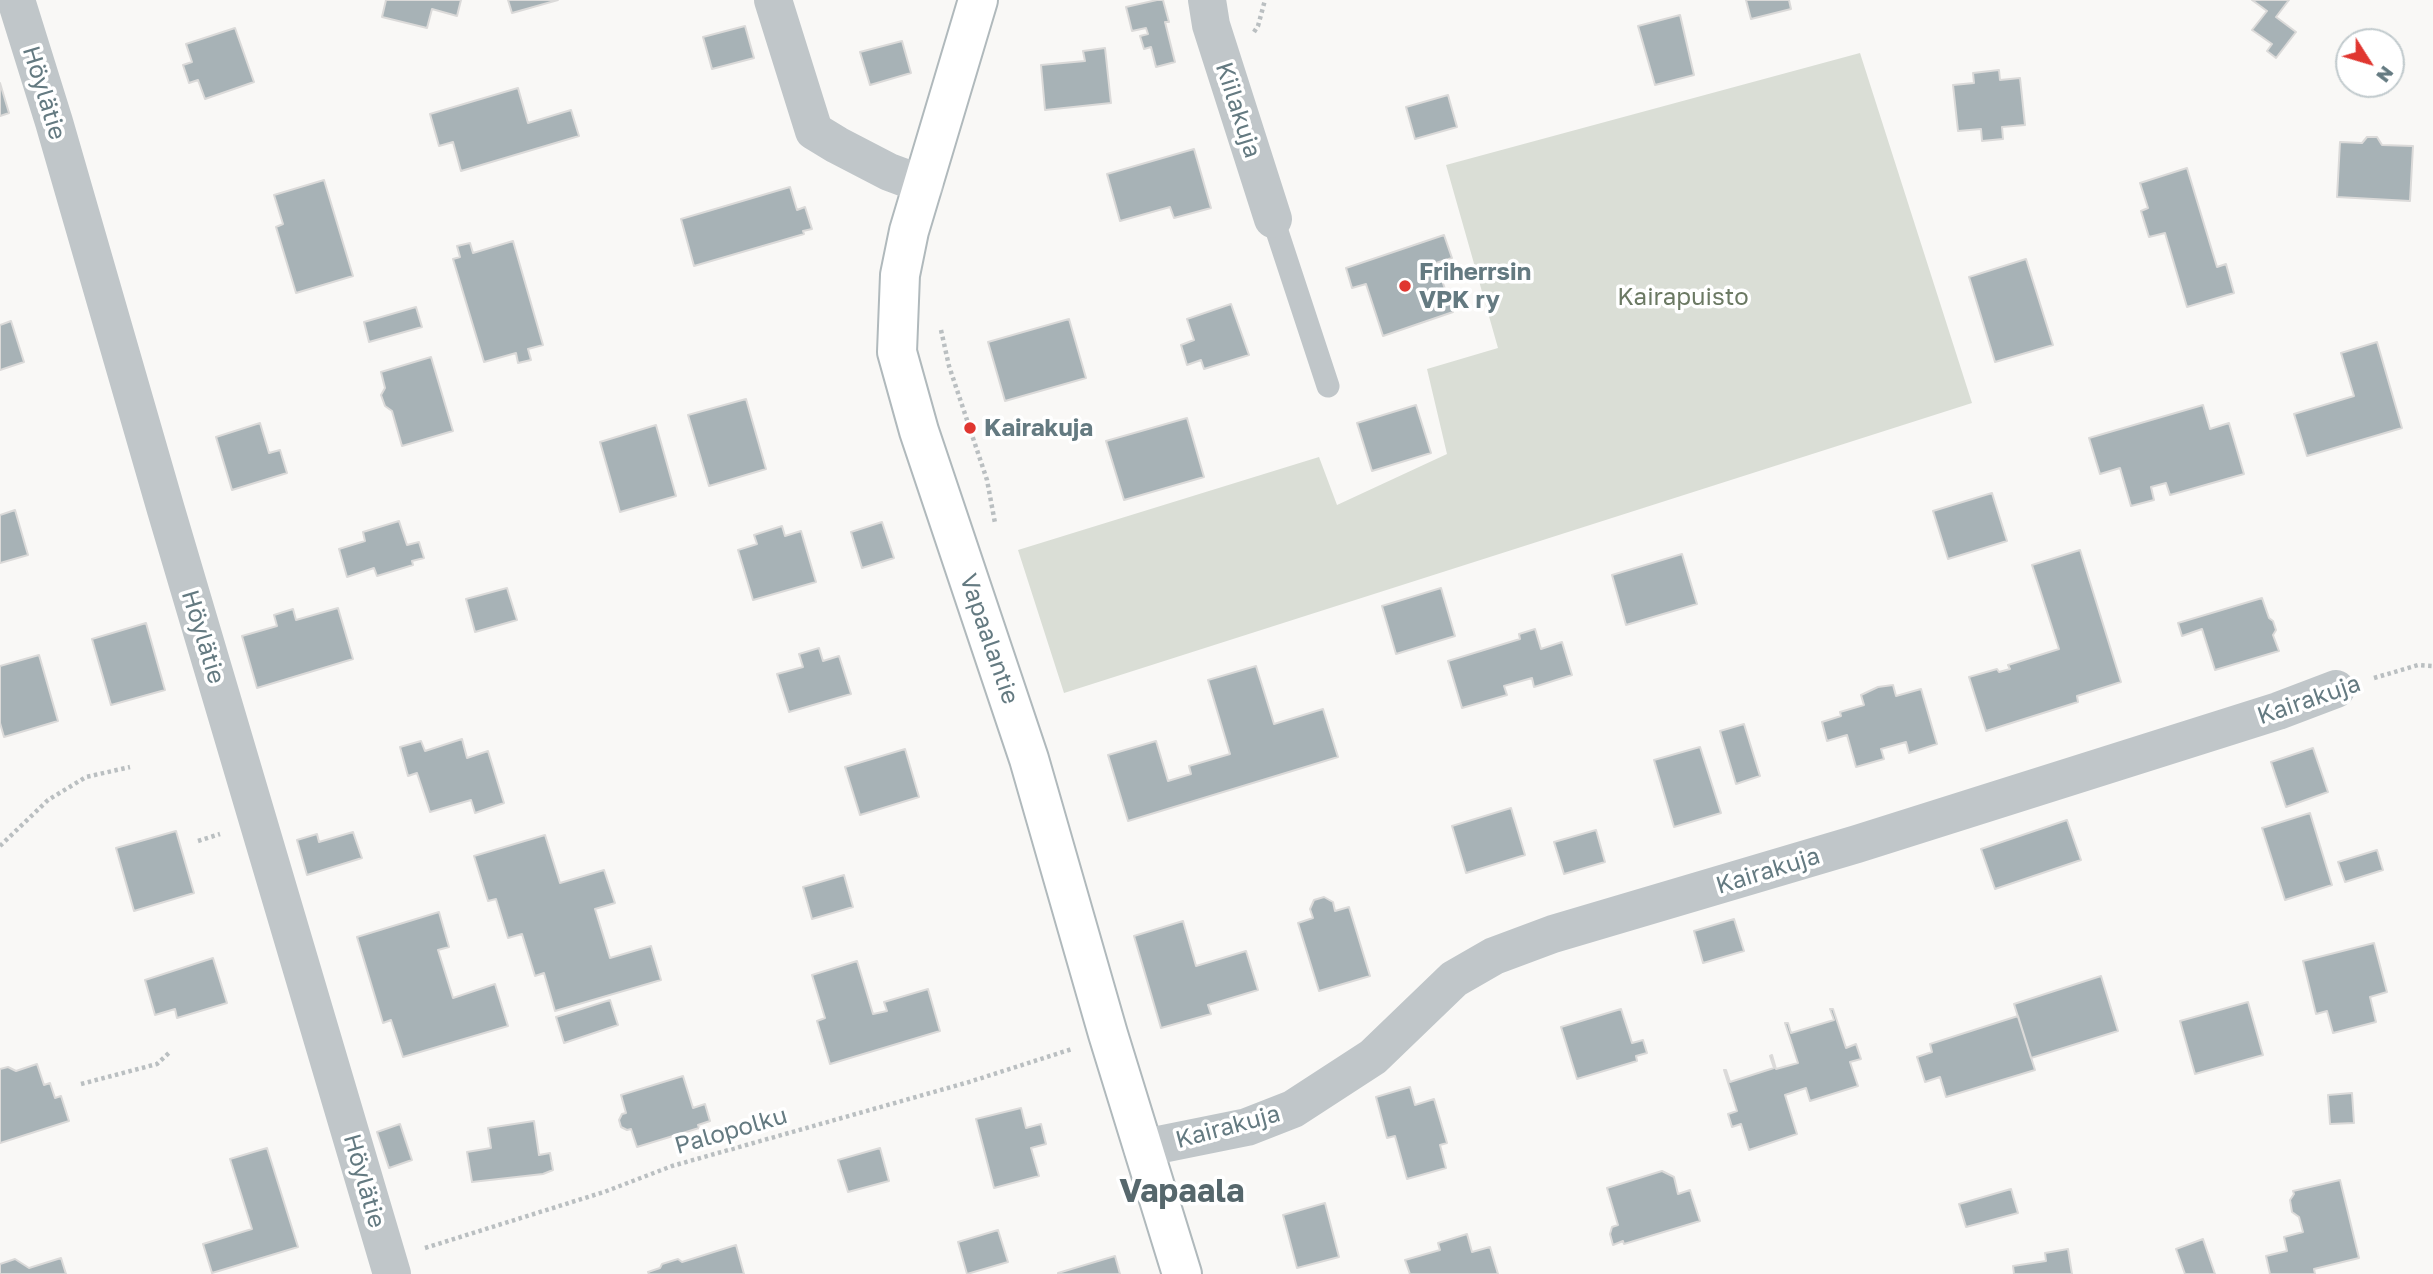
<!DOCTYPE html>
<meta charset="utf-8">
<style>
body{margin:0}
#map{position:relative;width:2433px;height:1274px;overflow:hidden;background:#f9f8f6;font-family:"Golos Text",sans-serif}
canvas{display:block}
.north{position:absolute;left:2335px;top:28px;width:70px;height:70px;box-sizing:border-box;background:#fff;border:2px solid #c1cacd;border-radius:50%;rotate:127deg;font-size:19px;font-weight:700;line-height:28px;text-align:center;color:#647a81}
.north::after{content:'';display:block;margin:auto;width:24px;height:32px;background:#e03630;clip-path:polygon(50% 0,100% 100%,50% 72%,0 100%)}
</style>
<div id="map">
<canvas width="2433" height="1274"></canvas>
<div class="north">N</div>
</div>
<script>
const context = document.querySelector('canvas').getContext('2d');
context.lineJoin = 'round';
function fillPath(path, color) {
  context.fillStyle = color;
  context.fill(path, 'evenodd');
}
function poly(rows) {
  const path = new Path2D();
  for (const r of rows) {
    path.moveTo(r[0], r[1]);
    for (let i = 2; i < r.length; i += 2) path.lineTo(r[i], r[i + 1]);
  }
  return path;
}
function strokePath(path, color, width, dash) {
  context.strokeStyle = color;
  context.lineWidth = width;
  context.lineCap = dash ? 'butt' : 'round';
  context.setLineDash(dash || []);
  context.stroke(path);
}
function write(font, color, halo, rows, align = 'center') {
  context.font = font + ' "Golos Text",sans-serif';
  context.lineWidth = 7;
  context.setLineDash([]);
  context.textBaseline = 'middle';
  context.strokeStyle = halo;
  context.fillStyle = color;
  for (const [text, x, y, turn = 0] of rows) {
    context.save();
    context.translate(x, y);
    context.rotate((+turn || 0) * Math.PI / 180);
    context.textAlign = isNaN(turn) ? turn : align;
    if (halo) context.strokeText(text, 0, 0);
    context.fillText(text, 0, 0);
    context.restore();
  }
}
fillPath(poly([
 [1860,53,1972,403,1064,693,1018,550,1319,457,1337,505,1447,454,1427,369,1498,348,1446,165]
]), '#daded6');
const building = poly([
 [386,0,461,0,457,16,432,9,427,28,382,17,386,0],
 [508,0,558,0,512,13,508,0],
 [1157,0,1163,0,1169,22,1165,22,1175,62,1156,67,1151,47,1144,49,1140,36,1148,34,1146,28,1132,31,1126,7,1157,0],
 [1746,0,1789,0,1791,9,1751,19,1746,0],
 [2252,0,2289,0,2276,17,2296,32,2276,58,2267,51,2272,44,2252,30,2267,11,2252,0],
 [1680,15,1694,75,1655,85,1638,26,1680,15],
 [745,26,754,58,712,69,703,37,745,26],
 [235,28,254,82,205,99,198,80,189,83,183,65,192,62,186,44,235,28],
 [902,41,911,73,870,85,860,52,902,41],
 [1105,48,1111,103,1045,110,1041,65,1085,61,1083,51,1105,48],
 [1999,70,2000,80,2020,78,2025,125,2002,127,2003,139,1982,141,1981,129,1958,131,1953,85,1974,83,1973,73,1999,70],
 [0,83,9,113,0,116,0,83],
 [518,88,528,123,571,110,579,136,461,171,453,142,439,146,430,114,518,88],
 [1448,95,1457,127,1415,139,1406,107,1448,95],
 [2367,137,2377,137,2382,145,2413,146,2410,201,2337,197,2340,142,2362,143,2367,137],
 [1194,149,1211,208,1174,218,1170,207,1120,221,1107,174,1194,149],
 [2187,168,2217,267,2226,264,2234,293,2187,307,2165,233,2149,237,2141,211,2148,208,2140,183,2187,168],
 [324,180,353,276,296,293,276,227,283,224,274,195,324,180],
 [790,187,797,210,805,207,812,229,803,231,804,234,694,266,681,219,790,187],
 [1444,235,1452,258,1436,263,1453,312,1383,336,1366,284,1352,288,1346,268,1444,235],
 [513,241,543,345,528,349,531,360,518,363,516,353,484,362,453,259,460,257,457,246,470,243,473,253,513,241],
 [2026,259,2053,345,1995,362,1969,277,2026,259],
 [1231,304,1249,355,1204,369,1201,360,1187,365,1181,345,1194,340,1187,319,1231,304],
 [416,307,422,327,369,342,364,322,416,307],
 [1069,319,1086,378,1005,401,988,342,1069,319],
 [11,321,24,362,0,370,0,325,11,321],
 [2377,342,2402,428,2307,456,2294,414,2354,396,2341,353,2377,342],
 [431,357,453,431,402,446,392,411,385,406,381,395,385,388,381,372,431,357],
 [746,399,766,469,709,486,688,415,746,399],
 [1416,405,1431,453,1372,471,1357,423,1416,405],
 [2203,405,2210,429,2229,423,2244,474,2170,495,2166,483,2151,487,2154,500,2131,506,2120,468,2100,474,2089,438,2203,405],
 [1187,418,1204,477,1124,500,1106,441,1187,418],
 [260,423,269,453,280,450,287,473,232,490,216,437,260,423],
 [656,425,676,496,620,512,600,442,656,425],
 [1992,493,2007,541,1948,559,1933,511,1992,493],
 [15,510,28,555,0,563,0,515,15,510],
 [399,521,407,545,419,542,424,558,412,561,413,565,377,576,374,568,347,577,339,549,365,541,363,532,399,521],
 [882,522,894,558,862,568,851,532,882,522],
 [782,526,785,536,801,531,816,582,753,600,738,550,757,544,754,535,782,526],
 [2080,550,2121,682,2077,696,2078,702,1986,731,1969,677,1997,669,1999,672,2010,669,2008,665,2059,649,2032,565,2080,550],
 [1682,554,1697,604,1626,625,1612,575,1682,554],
 [507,588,517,620,475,632,466,599,507,588],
 [1441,588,1455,636,1396,654,1382,606,1441,588],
 [2262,598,2269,618,2273,621,2276,630,2273,635,2279,651,2215,670,2202,629,2182,636,2178,623,2262,598],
 [338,608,353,659,257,688,242,636,277,626,274,615,293,609,296,620,338,608],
 [146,623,165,690,111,705,92,639,146,623],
 [1535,629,1541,649,1562,642,1572,675,1534,687,1532,678,1504,686,1507,695,1462,708,1448,661,1520,639,1519,634,1535,629],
 [819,648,823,661,839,656,851,694,789,712,777,674,803,667,799,654,819,648],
 [39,655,58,721,4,737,0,723,0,666,39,655],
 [1256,666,1274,724,1323,709,1338,757,1128,821,1108,755,1156,741,1168,781,1191,774,1189,766,1230,754,1208,680,1256,666],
 [1893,685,1896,696,1921,689,1937,744,1909,753,1906,742,1881,749,1884,759,1856,767,1847,735,1827,741,1822,722,1841,716,1840,712,1864,705,1861,695,1878,687,1893,685],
 [1744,724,1760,776,1736,784,1720,731,1744,724],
 [462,739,467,758,488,751,504,803,475,813,471,800,430,812,417,773,408,776,400,747,421,741,425,751,462,739],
 [1700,747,1721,813,1674,827,1654,760,1700,747],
 [2313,748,2328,792,2286,807,2271,762,2313,748],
 [905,749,919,797,860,815,845,767,905,749],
 [1511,808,1525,855,1466,873,1452,826,1511,808],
 [2310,813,2332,885,2285,900,2262,828,2310,813],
 [2067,820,2081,860,1995,889,1981,849,2067,820],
 [1596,830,1605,862,1564,874,1554,842,1596,830],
 [176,831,194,893,134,911,116,848,176,831],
 [353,832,362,858,307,875,297,840,317,834,319,842,353,832],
 [545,835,560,883,604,870,615,903,595,909,610,958,651,946,661,980,555,1011,544,973,535,976,522,934,508,938,496,899,488,901,474,856,545,835],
 [2377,850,2383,870,2345,882,2338,862,2377,850],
 [844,875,853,907,812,919,803,887,844,875],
 [1324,897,1333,902,1335,911,1349,907,1370,976,1319,991,1298,923,1313,918,1310,909,1314,900,1324,897],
 [439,912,449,947,438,950,453,998,495,984,508,1026,403,1057,391,1020,383,1023,357,937,439,912],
 [1734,919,1744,951,1703,963,1694,931,1734,919],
 [1183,921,1196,966,1246,951,1258,990,1208,1005,1211,1014,1161,1028,1134,936,1183,921],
 [2374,943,2387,992,2370,997,2376,1022,2333,1033,2327,1011,2316,1014,2303,961,2374,943],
 [213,958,227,1003,177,1018,175,1009,155,1015,145,980,213,958],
 [857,961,873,1014,887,1011,884,1002,928,989,940,1031,830,1064,817,1021,825,1018,812,975,857,961],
 [2101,976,2118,1031,2031,1058,2014,1004,2101,976],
 [610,1000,618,1025,564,1043,556,1017,610,1000],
 [2248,1002,2263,1055,2195,1074,2180,1021,2248,1002],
 [1621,1009,1632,1043,1643,1040,1647,1053,1636,1056,1637,1061,1577,1079,1561,1027,1621,1009],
 [1830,1009,1833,1009,1846,1048,1856,1044,1861,1059,1850,1062,1858,1086,1810,1101,1806,1088,1785,1095,1797,1134,1749,1150,1741,1124,1732,1127,1728,1114,1737,1111,1724,1070,1726,1070,1730,1082,1774,1068,1770,1056,1772,1055,1776,1069,1798,1063,1785,1023,1788,1023,1791,1033,1834,1020,1830,1009],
 [2018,1016,2035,1070,1946,1097,1940,1077,1925,1082,1917,1057,1932,1052,1930,1044,2018,1016],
 [37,1064,44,1085,50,1083,55,1098,61,1096,69,1121,0,1143,0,1069,8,1067,16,1071,37,1064],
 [683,1076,693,1108,705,1104,710,1121,698,1125,699,1128,637,1147,631,1129,627,1130,621,1127,619,1120,622,1114,626,1113,621,1095,683,1076],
 [1410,1087,1415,1105,1434,1099,1447,1143,1440,1145,1446,1168,1407,1179,1395,1136,1387,1138,1376,1097,1410,1087],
 [2352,1093,2354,1123,2330,1124,2328,1095,2352,1093],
 [1021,1108,1026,1128,1041,1124,1046,1144,1031,1148,1039,1176,994,1188,976,1119,1021,1108],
 [534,1121,539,1155,550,1153,553,1170,543,1174,472,1182,467,1152,491,1148,488,1128,534,1121],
 [400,1124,412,1160,389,1168,377,1132,400,1124],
 [267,1148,298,1247,212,1273,203,1244,252,1229,230,1159,267,1148],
 [880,1148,889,1181,848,1192,838,1160,880,1148],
 [1662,1171,1674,1177,1678,1194,1690,1190,1700,1221,1624,1244,1623,1241,1613,1245,1610,1234,1612,1227,1618,1225,1607,1188,1662,1171],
 [2340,1180,2359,1258,2314,1269,2315,1274,2270,1274,2266,1256,2287,1251,2284,1237,2303,1232,2299,1217,2292,1212,2290,1200,2294,1194,2293,1191,2340,1180],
 [2011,1189,2018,1213,1966,1227,1959,1204,2011,1189],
 [1325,1203,1339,1257,1297,1268,1283,1215,1325,1203],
 [998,1230,1008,1262,967,1274,958,1242,998,1230],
 [1467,1234,1472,1252,1490,1247,1498,1274,1410,1274,1405,1260,1440,1250,1438,1243,1467,1234],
 [2203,1239,2215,1274,2185,1274,2176,1249,2203,1239],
 [736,1245,744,1274,649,1274,648,1272,660,1268,662,1264,678,1259,682,1262,736,1245],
 [2068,1249,2072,1274,2014,1274,2013,1266,2046,1261,2045,1253,2068,1249],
 [1115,1256,1120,1274,1058,1274,1058,1273,1115,1256],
 [61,1258,66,1274,0,1274,0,1264,15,1259,29,1268,61,1258]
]);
fillPath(building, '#a7b2b6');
strokePath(building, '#dbdad9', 2);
const secondary = poly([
 [978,0,909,231,900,275,897,352,919,431,1029,759,1108,1034,1182,1274]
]);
strokePath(secondary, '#b0b9bc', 42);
strokePath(poly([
 [1254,32,1258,26,1265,0],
 [941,330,949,366,987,480,995,523],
 [2374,678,2418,665,2433,666],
 [198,841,220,834],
 [0,846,48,800,86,777,130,767],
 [81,1084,157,1064,171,1051],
 [425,1248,604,1192,672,1166,969,1082,1072,1049]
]), '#babfc1', 4.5, [3.5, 3.5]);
strokePath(poly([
 [1273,219,1328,386]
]), '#c0c6c9', 23);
strokePath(poly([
 [16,0,54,122,166,510,392,1274],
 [773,0,814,131,837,145,889,172,924,185],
 [1207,0,1211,25,1273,219],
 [1143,1148,1247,1127,1293,1109,1373,1057,1454,979,1494,956,1553,934,1857,844,2278,711,2336,689]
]), '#c0c6c9', 38);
strokePath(secondary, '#fff', 38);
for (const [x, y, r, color] of [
 [1405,286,7,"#e03630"],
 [970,428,7,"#e03630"]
]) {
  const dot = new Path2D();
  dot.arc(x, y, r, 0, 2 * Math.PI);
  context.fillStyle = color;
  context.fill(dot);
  strokePath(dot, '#fff', 2.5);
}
write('24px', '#647a81', '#fff', [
 ["Höylätie",44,93,73],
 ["Kiilakuja",1238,110,72],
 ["Höylätie",203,637,73],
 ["Vapaalantie",989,639,71],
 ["Kairakuja",2309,700,-19],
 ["Kairakuja",1768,871,-17],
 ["Kairakuja",1228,1127,-15],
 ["Palopolku",731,1131,-16],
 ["Höylätie",364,1181,74]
]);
write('bold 24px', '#647a81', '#fff', [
 ["Friherrsin",1419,272],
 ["VPK ry",1419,300],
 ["Kairakuja",984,428]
], 'left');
write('24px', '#6b7963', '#fff', [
 ["Kairapuisto",1683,297]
]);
write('bold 32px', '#56676c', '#fff', [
 ["Vapaala",1182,1192]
]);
</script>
